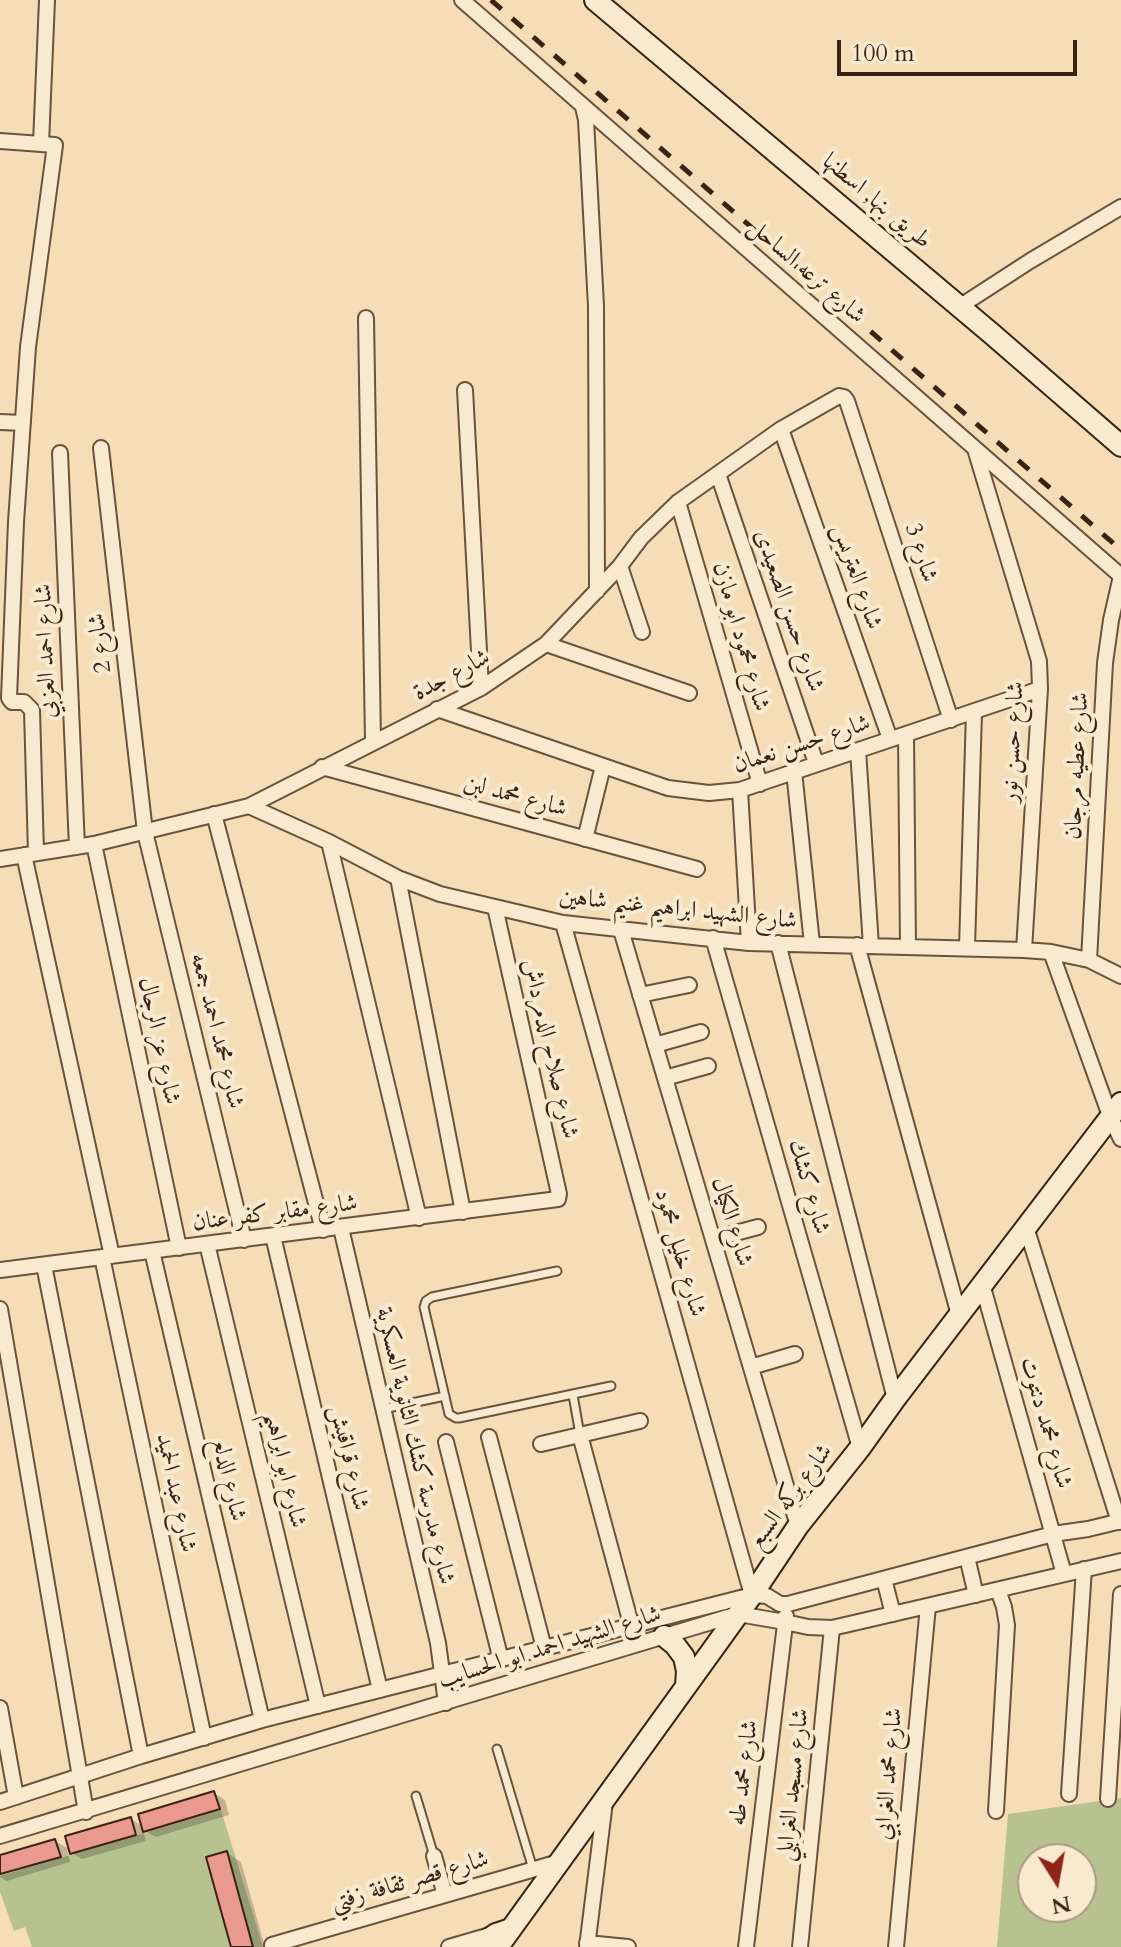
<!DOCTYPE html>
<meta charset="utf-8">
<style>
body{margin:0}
#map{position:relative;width:1121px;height:1947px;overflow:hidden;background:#f5deb7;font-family:Cardo,serif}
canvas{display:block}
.north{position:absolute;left:1017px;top:1843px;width:80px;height:80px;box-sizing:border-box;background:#f8ead0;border:2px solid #ac9a84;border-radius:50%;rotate:169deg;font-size:22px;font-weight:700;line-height:32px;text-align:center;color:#3b2313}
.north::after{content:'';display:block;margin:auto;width:28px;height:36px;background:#8f2418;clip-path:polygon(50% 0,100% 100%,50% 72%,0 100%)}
.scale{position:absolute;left:837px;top:40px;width:240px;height:36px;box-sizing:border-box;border:4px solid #3b2313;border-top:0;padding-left:10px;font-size:24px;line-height:28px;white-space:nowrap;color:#3b2313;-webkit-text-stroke:6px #f8ead0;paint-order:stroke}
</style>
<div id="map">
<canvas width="1121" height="1947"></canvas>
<div class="north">N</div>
<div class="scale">100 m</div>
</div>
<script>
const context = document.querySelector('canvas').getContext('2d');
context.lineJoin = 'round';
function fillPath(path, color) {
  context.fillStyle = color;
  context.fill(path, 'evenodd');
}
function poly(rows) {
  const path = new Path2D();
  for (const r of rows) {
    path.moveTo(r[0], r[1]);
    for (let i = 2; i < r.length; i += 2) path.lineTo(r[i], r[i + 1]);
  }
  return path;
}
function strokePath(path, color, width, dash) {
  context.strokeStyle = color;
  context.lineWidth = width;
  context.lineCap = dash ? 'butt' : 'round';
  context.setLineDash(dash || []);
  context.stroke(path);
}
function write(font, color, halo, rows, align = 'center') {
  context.font = font + ' Cardo,Amiri,serif';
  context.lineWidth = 8;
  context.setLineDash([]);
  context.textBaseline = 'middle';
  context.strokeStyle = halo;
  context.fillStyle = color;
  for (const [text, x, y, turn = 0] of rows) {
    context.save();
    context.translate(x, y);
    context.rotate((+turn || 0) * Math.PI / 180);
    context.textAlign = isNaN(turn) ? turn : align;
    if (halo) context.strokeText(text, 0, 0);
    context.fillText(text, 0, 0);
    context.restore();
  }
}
fillPath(poly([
 [1121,1798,1121,1947,997,1947,1008,1814],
 [1033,1859,1081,1859,1081,1907,1033,1907],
 [221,1810,263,1947,32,1947,25,1927,14,1931,0,1892,0,1876]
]), '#b8c290');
fillPath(poly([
 [214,1793,225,1800,229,1815,156,1837,143,1830,146,1841,82,1859,67,1850,70,1862,7,1881,0,1877,0,1857,55,1841,71,1850,131,1819,144,1827],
 [227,1853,241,1862,265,1947,233,1947]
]), '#0003');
const building = poly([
 [214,1791,220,1809,143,1832,138,1814,214,1791],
 [131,1817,136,1835,70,1854,65,1836,131,1817],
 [55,1839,61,1857,0,1874,0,1855,55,1839],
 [227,1851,253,1947,231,1947,206,1857,227,1851]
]);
fillPath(building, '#ea998f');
strokePath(building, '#3b2313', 2);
const lane = poly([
 [557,1271,432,1297,426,1301,424,1307,449,1414,456,1418,459,1418,611,1386],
 [573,1395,580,1435],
 [383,1409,445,1396],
 [497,1749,533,1869],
 [416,1796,434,1856]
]);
const street = poly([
 [462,0,1121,576],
 [583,107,586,120,596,306,597,591],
 [0,141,55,145,28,347,16,522,9,698,12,702,24,702,32,710,36,853],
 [41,144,47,0],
 [959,307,1030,261,1121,207],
 [366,318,373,741],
 [465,390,481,688],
 [0,422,23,423],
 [781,429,890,739],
 [101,448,145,832,244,1240],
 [975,449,1039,661,1040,689,1024,950],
 [60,453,77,847],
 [718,474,816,763],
 [678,502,760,784],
 [620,566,642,632],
 [546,644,689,693],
 [437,709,668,788,709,793,740,790,1040,689],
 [906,734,908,947],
 [858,750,871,946],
 [322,767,697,869],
 [794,771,812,944],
 [740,790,749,943],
 [249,806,329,842,398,878,440,894,563,923,749,943,1024,950,1051,952,1089,960,1121,976],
 [214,814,323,1230],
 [585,839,603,766],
 [329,842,419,1218],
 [94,844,179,1248],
 [24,855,112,1256],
 [0,859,94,844,249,806,481,688,546,644,620,566,641,538,678,502,781,429,839,396,844,397,847,401,951,720],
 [398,878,463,1212],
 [563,923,752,1595],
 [621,930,798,1526],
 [713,938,860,1448],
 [778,943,895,1399],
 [857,945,959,1315],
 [967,948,974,712],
 [1051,952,1110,1116,1121,1139],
 [1089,960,1105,663,1111,620,1121,576],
 [640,995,689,985],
 [655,1045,701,1032],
 [665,1078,708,1066],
 [1026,1227,1119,1522],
 [341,1228,438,1643,446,1703],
 [273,1236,380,1690],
 [713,1239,758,1227],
 [207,1244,318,1706],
 [152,1251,262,1720],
 [102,1257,204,1738],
 [44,1265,141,1756],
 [0,1270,558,1199,559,1194,495,907],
 [982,1284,1064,1574],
 [0,1309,86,1812],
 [751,1367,795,1354],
 [580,1435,634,1635],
 [489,1437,544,1648],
 [446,1442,501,1660],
 [541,1444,640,1421],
 [967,1557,976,1595],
 [884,1579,893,1614],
 [0,1708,16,1797],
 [1069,1794,1084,1569],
 [1108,1799,1121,1594],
 [0,1802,141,1756,262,1720,752,1595,767,1596,780,1604,788,1604,1053,1534,1088,1529,1121,1521],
 [996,1811,1007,1625,1004,1607,998,1590],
 [0,1836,738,1614,785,1622,808,1627,832,1628,1121,1561],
 [434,1856,445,1895],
 [587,1943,628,1947],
 [272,1945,559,1862],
 [449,1947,487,1936],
 [587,1947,605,1802],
 [746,1947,786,1616],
 [800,1947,832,1628],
 [896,1947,928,1606]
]);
const secondary = poly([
 [595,0,992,334,1121,446],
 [664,1636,675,1645,684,1657,687,1671,686,1686],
 [477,1947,496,1934,511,1929],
 [498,1947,752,1595,798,1526,860,1448,895,1399,1121,1103]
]);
strokePath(lane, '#6a523c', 11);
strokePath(street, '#6a523c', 18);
strokePath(secondary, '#3b2313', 24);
strokePath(lane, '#f8ead0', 7);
strokePath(street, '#f8ead0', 14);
strokePath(secondary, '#f8ead0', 20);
strokePath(poly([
 [491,0,1121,550]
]), '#3b2313', 5, [14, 14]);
write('24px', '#3b2313', '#f8ead0', [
 ["طريق بنها, اسطنها",876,202,40],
 ["شارع ترعه الساحل",806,272,41],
 ["شارع 3",920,553,72],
 ["شارع العتريس",856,577,71],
 ["شارع حسن الصعيدى",788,611,71],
 ["شارع محمود ابو مازن",740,637,74],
 ["شارع 2",101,643,-97],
 ["شارع احمد العزبي",47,651,-92],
 ["شارع جدة",452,676,-28],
 ["شارع حسن نور",1014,742,-87],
 ["شارع حسن نعمان",802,745,-18],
 ["شارع عطيه مرجان",1078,766,-87],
 ["شارع محمد لبن",515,797,15],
 ["شارع الشهيد ابراهيم غنيم شاهين",678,910,6],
 ["شارع محمد احمد جمعه",216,1031,76],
 ["شارع عز الرجال",158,1041,78],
 ["شارع صلاح الدمرداش",549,1049,77],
 ["شارع كشك",808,1187,74],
 ["شارع مقابر كفر عنان",275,1214,-7],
 ["شارع الكيال",731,1222,73],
 ["شارع خليل محمود",679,1253,74],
 ["شارع محمد دنتوت",1045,1423,74],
 ["شارع مدرسة كشك الثانوية العسكرية",414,1446,77],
 ["شارع قراقيش",348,1458,77],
 ["شارع ابو ابراهيم",284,1470,77],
 ["شارع الدلع",228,1480,77],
 ["شارع عبد الحميد",175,1493,78],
 ["شارع بركه السبع",791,1497,-53],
 ["شارع الشهيد احمد ابو الحسايب",550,1648,-17],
 ["شارع محمد طه",745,1773,-83],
 ["شارع محمد الغرابي",890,1774,-85],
 ["شارع مسجد الغرابلي",794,1785,-84],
 ["شارع قصر ثقافة زفتي",410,1882,-16]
]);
</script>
